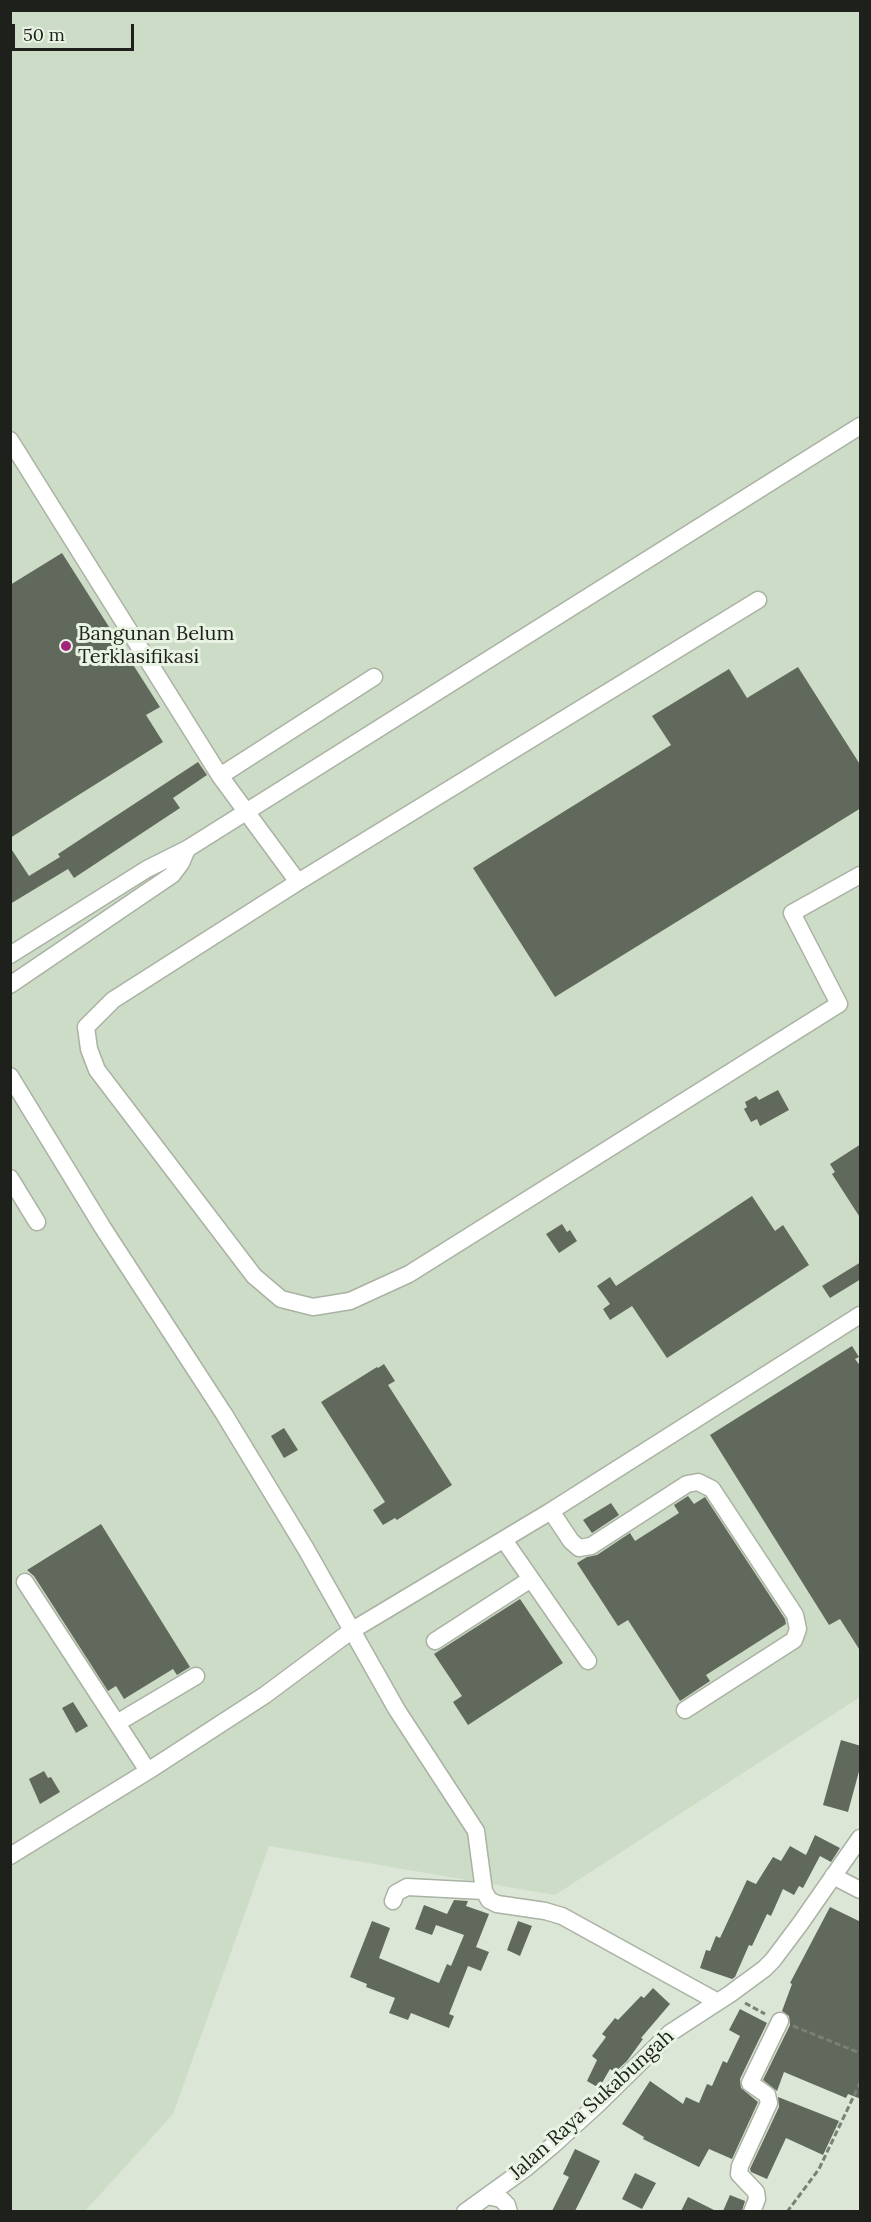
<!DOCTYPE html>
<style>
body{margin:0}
#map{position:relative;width:871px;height:2222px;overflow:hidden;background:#dbe6d6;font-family:Lora,serif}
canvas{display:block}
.frame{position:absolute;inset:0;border:12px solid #1d201b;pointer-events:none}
.scale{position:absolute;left:12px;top:24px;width:122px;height:27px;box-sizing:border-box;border:3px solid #1d201b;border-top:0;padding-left:8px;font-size:18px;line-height:21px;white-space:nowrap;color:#1d201b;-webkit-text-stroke:4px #e9f3e3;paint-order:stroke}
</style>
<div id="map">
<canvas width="871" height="2222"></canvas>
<div class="frame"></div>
<div class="scale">50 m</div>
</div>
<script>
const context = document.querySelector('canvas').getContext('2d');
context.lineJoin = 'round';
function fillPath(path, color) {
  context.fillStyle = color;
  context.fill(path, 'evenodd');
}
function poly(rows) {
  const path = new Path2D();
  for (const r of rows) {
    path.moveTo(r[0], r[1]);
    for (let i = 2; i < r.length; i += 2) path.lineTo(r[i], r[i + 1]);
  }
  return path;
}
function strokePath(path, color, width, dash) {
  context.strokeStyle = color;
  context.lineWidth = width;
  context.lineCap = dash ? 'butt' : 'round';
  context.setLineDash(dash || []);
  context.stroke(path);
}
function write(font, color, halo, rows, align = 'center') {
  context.font = font + ' Lora,serif';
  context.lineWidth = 6;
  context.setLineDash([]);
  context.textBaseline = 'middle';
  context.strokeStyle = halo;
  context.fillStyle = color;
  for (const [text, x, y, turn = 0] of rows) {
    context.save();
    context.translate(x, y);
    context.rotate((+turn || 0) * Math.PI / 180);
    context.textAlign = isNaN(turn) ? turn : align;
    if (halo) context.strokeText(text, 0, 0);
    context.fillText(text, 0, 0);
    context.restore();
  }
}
fillPath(poly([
 [11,11,860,11,860,1697,555,1895,269,1846,173,2114,85,2211,11,2212]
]), '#cddcc6');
fillPath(poly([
 [62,553,160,707,146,715,163,742,10,838,10,585],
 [798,667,861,766,861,808,555,997,473,868,671,745,652,716,729,669,747,698],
 [198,762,207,775,173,798,180,808,74,878,68,869,10,904,10,847,29,876,60,857,58,854],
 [778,1090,789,1110,760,1126,757,1119,751,1122,744,1109,747,1107,745,1102,756,1096,759,1100],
 [861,1144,861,1219,832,1174,835,1172,830,1164],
 [752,1196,775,1231,783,1225,809,1265,667,1358,632,1306,610,1320,603,1309,610,1304,597,1286,610,1277,616,1286],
 [562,1224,567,1232,570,1230,577,1241,559,1253,546,1234],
 [861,1262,861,1279,830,1298,822,1286],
 [852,1346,859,1357,855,1359,861,1367,861,1652,840,1619,829,1625,710,1435],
 [384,1364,395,1381,388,1385,452,1485,397,1520,395,1518,383,1525,373,1510,385,1502,321,1402,377,1367,378,1368],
 [284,1428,298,1450,284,1458,271,1436],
 [688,1496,694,1504,705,1497,785,1619,786,1624,706,1675,710,1681,680,1701,628,1620,618,1626,577,1563,587,1557,597,1555,630,1533,635,1541,679,1513,674,1505],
 [611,1503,619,1515,592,1533,583,1520],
 [101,1524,190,1667,177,1675,173,1669,124,1699,116,1686,108,1691,34,1576,27,1570],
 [520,1599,563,1663,468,1725,453,1702,462,1696,434,1654],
 [73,1702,88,1726,76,1733,62,1708],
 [841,1740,861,1746,861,1764,848,1812,823,1805],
 [44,1771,48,1778,51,1777,60,1792,40,1804,29,1779],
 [815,1835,840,1848,831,1862,820,1856,803,1888,799,1886,794,1895,783,1889,771,1916,767,1914,752,1946,749,1945,735,1977,732,1979,700,1968,706,1950,710,1951,716,1936,720,1938,747,1880,756,1884,773,1857,781,1861,790,1846,806,1855],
 [454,1900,468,1901,466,1906,489,1914,476,1947,489,1952,481,1971,468,1966,449,2014,454,2016,449,2028,411,2013,408,2020,389,2013,395,1998,366,1987,367,1984,350,1977,372,1921,390,1928,379,1958,439,1983,447,1964,451,1966,464,1935,436,1925,432,1935,415,1929,424,1905,447,1914],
 [830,1907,861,1922,861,2099,848,2094,846,2098,784,2072,777,2091,763,2080,790,2025,789,2016,782,2011,792,1984,790,1983],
 [518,1921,532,1926,520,1956,507,1950],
 [653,1988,670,2004,641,2038,643,2039,627,2061,615,2072,610,2069,599,2088,587,2081,597,2060,592,2056,606,2037,602,2034,615,2018,618,2020,641,1996,644,1998],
 [740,2009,767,2023,740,2079,741,2088,758,2102,732,2159,709,2149,699,2167,643,2139,644,2137,622,2124,650,2081,683,2104,686,2097,699,2103,707,2084,712,2086,723,2061,727,2063,740,2036,729,2030],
 [778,2097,839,2121,823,2155,786,2138,767,2179,751,2172,750,2169,779,2107],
 [575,2149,600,2161,575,2211,552,2211,569,2177,563,2174],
 [635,2173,656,2183,642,2209,622,2199],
 [730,2195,745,2201,742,2211,723,2211],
 [688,2197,716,2211,681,2211]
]), '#61695c');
const minor = poly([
 [10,440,220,776,298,882],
 [758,600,298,882,113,1000,86,1027,89,1049,97,1070,254,1276,281,1299,313,1307,350,1301,409,1274,839,1004,792,913,860,875],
 [220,776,374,677],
 [10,955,147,869,187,849,860,426],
 [10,985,172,875,181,863,187,849],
 [10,1076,103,1228,224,1414,306,1549,397,1710,476,1831,484,1891,489,1900,497,1904,545,1911,562,1916,718,2002],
 [10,1178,37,1222],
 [551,1511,571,1541,579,1548,591,1546,687,1484,698,1482,712,1489,795,1615,798,1629,794,1640,685,1710],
 [504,1540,588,1661],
 [25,1582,148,1771],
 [435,1641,531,1579],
 [117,1723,196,1676],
 [10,1856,148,1771,265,1695,351,1631,551,1511,860,1315],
 [833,1876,860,1890],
 [393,1901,396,1893,407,1887,484,1891],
 [487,2196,501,2199,507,2205,509,2212],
 [465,2212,526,2168,552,2146,599,2103,670,2033,730,1994,764,1969,773,1960,800,1924,860,1838],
 [752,2212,757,2199,756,2192,739,2174,740,2166,769,2103,767,2095,750,2083,780,2021]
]);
strokePath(minor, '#a9b2a3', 19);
strokePath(poly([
 [745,2003,765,2014],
 [793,2026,860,2053],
 [787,2212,819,2169,860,2083]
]), '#798075', 3, [6, 3]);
strokePath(minor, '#fff', 16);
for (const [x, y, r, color] of [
 [66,646,6,"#a12478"]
]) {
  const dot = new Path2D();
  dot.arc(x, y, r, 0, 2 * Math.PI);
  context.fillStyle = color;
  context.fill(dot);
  strokePath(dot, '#e9f3e3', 2);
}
write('20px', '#1d201b', '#e9f3e3', [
 ["Bangunan Belum",78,634],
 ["Terklasifikasi",78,657]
], 'left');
write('20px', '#1d201b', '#e9f3e3', [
 ["Jalan Raya Sukabungah",592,2105,-42]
]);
</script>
